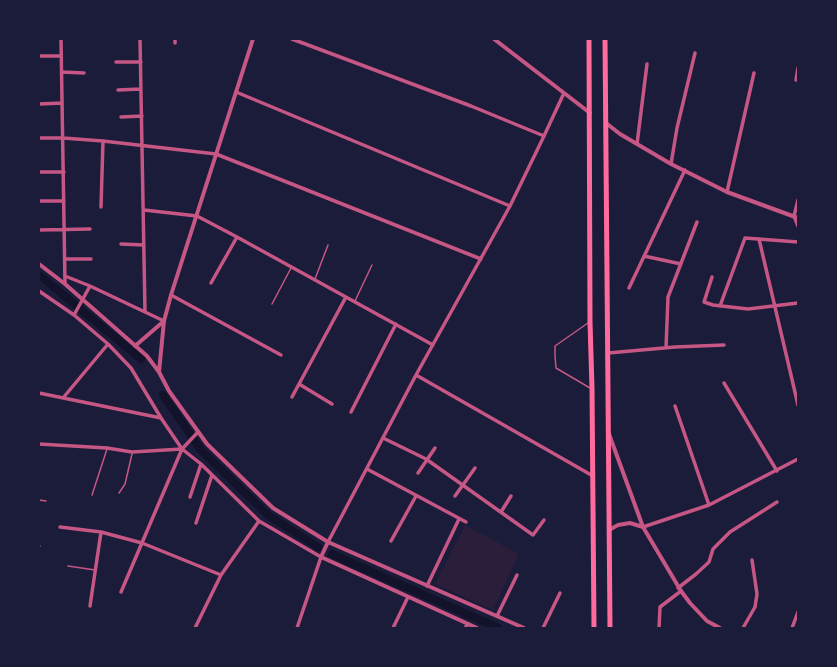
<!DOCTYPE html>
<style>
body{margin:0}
#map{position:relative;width:837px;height:667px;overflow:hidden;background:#1b1b3a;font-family:Karla,sans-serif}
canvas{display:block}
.frame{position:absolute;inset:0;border:40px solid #1b1b3a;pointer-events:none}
</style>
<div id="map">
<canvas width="837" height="667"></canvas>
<div class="frame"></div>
</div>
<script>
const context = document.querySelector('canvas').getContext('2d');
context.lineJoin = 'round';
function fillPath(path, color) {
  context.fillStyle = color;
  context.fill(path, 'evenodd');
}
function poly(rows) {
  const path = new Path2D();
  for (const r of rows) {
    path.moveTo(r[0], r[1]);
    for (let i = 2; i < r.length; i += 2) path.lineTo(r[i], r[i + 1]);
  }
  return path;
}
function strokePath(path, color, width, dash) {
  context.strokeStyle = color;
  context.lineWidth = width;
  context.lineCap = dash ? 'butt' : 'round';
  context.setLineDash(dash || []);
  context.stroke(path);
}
fillPath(poly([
 [465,525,519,554,493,610,435,584]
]), '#2a1e3b');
strokePath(poly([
 [39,275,141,359],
 [163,395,201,450,268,515,318,547],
 [332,554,498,628]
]), '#12122b', 8);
strokePath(poly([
 [315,279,328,245],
 [355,301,372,265],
 [272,304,291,268],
 [588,323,555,346,555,356,556,368,590,388],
 [119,493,125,484,132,454],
 [92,495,107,449],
 [39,500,46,501],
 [39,546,40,546],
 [68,566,95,570]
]), '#c65784', 1.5);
strokePath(poly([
 [61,39,65,284],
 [140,39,145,312],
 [292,39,471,106,544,136],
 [175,43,175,39],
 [39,56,61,56],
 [116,62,141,62],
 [62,72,84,73],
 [796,80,798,68],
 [118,90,141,89],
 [236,92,510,206],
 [39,104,62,103],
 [121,117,142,116],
 [39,138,63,138,103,141,216,154,481,259],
 [637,144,647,64],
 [671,164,677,128,695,53],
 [39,172,64,172],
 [727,192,754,73],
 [798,200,794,216,798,226],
 [39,201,64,201],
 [101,207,103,141],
 [144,210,197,216,237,237,433,345],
 [39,230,90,229],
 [759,239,798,405],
 [121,244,144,245],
 [644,256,681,264],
 [65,259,91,259],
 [65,276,90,286,164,321],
 [712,277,704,302,713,305,748,309,798,303],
 [211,283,237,237],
 [629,288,685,170],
 [39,291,74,315,108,344,131,368,161,418,182,449,201,464,259,521,321,557,297,628],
 [171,295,281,355],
 [720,306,745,238,798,242],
 [74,315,90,286],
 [666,348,668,297,697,222],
 [608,353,675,347,724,345],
 [416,375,593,476],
 [724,383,777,471],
 [299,384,332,404],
 [39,393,161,418],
 [292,397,346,297],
 [63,398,108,344],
 [675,406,709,505],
 [351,412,396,324],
 [383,438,426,459,533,535,544,520],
 [39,444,107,448,132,452,182,449],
 [367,469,466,522],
 [418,473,435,448],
 [455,496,475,468],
 [190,497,201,464],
 [501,512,511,496],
 [196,523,212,475],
 [60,527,101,532,142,543,221,575],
 [643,527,709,505,798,459],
 [391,541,416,496],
 [328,542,416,375,510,206,544,136,564,93],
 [427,586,459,519],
 [678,588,696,574,709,562,713,549,730,532,777,502],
 [121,592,182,449,198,432],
 [90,606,101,532],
 [497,616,517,575],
 [195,628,221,575,259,521],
 [393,628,408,597],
 [465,628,468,624],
 [543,628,560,593],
 [659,628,660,607,681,591],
 [743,628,755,607,757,594,752,560],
 [792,628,798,612]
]), '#c65784', 3.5);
strokePath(poly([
 [494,39,590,113],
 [606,123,620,134,671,164,727,192,798,218],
 [39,264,65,284,147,356,159,372,169,391,207,444,273,508,328,542,524,628],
 [135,346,164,321],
 [159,372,164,321,171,295,253,39],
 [609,434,643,527,681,591,690,603,707,621,720,628],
 [609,530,618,525,630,523,643,527],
 [328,542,321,557,477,628]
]), '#c65784', 4);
strokePath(poly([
 [589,39,590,322,592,388,594,628],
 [605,39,610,628]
]), '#ff6b9d', 5);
</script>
